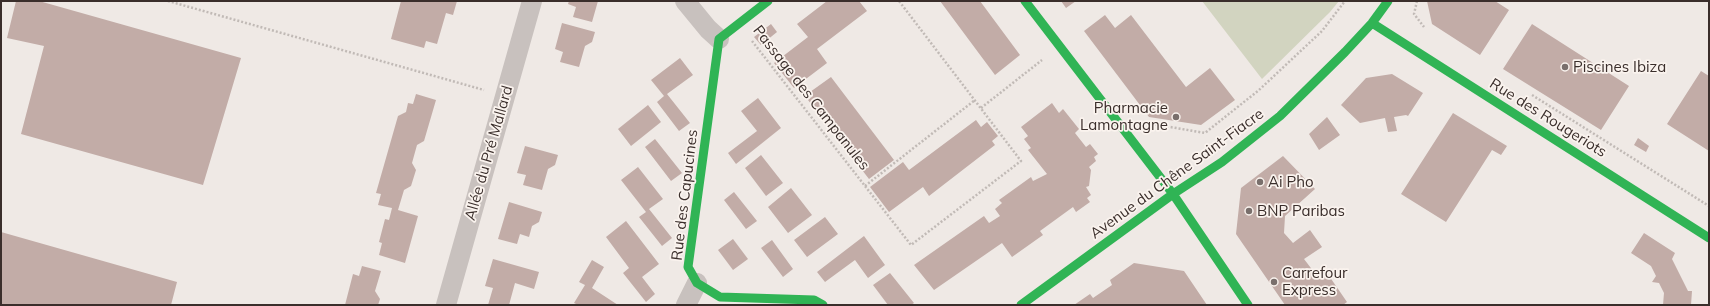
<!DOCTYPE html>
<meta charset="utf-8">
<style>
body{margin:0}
#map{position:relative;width:1710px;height:306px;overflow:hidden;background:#efe9e5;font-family:Mulish,sans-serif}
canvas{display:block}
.frame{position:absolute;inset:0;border:2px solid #3a2e2b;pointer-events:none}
</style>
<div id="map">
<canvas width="1710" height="306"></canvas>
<div class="frame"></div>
</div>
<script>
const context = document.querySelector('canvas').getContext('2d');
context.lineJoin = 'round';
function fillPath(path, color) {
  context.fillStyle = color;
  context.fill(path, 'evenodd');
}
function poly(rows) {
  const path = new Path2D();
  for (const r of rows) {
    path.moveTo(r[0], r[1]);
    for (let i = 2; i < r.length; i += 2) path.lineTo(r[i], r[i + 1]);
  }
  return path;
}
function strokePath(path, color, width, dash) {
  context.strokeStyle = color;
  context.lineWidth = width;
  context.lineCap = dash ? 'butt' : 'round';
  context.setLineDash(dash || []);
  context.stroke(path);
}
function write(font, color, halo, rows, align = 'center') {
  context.font = font + ' Mulish,sans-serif';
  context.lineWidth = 3.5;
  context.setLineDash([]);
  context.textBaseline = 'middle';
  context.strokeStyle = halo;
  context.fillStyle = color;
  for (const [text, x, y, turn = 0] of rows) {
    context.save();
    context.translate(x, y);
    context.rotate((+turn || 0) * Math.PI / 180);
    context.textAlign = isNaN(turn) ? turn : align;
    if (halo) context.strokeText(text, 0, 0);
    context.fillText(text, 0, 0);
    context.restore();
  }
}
fillPath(poly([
 [1202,1,1339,1,1330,12,1262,79]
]), '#d2d4c0');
fillPath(poly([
 [16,1,39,1,241,58,203,185,21,134,44,46,7,38],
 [401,1,457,1,453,15,446,13,437,44,426,41,424,48,391,39],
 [569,1,598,1,592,22,573,17,576,7,568,4],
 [827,1,859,1,867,11,817,49,827,63,794,88,774,63,808,37,797,24],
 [940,1,980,1,1020,55,995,75],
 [1061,1,1076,1,1066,8],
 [1427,1,1495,1,1509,10,1480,55,1432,24],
 [1105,15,1115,28,1131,15,1186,87,1210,68,1235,100,1201,125,1149,117,1084,31],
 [562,23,595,32,592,42,585,46,579,67,560,62,563,52,555,49],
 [771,24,777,32,761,45,754,37],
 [1532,24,1629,86,1601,130,1503,69],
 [680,58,693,75,667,94,690,123,679,131,657,102,664,96,651,80],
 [1701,71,1709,76,1709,151,1667,124],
 [1392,74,1423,93,1408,116,1406,115,1394,117,1397,131,1388,132,1385,118,1360,123,1341,105,1366,78],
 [831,77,894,160,869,179,808,100,813,96,810,92],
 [416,94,436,100,424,141,417,145,412,163,416,170,411,186,404,190,398,210,418,216,405,263,379,255,382,243,379,242,385,219,389,220,392,208,378,205,381,194,376,193,398,116,406,112,408,103,413,104],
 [758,98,781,128,736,164,728,153,757,131,741,111],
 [1052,103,1059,113,1063,109,1079,129,1075,133,1086,147,1090,144,1098,154,1094,157,1096,161,1089,167,1091,170,1089,186,1086,187,1091,195,1087,198,1090,202,1076,212,1073,207,1040,231,1043,235,1012,257,1002,243,934,290,914,265,984,216,989,223,1000,216,995,209,1002,203,999,200,1031,177,1033,181,1047,174,1028,150,1031,148,1024,139,1028,136,1021,127],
 [648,105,661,122,631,146,618,129],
 [1453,113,1507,146,1501,155,1492,150,1446,222,1401,194],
 [1327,117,1340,135,1319,150,1309,134],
 [976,120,981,127,987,122,998,136,992,141,995,145,929,196,923,187,889,212,870,187,903,162,909,170],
 [1638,138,1649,146,1646,152,1634,145],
 [655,139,682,173,671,181,645,147],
 [525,146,558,155,555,165,548,169,542,190,523,185,526,175,517,173],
 [761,155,783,183,766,196,745,168],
 [1283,156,1315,189,1285,216,1284,233,1293,243,1310,230,1322,247,1304,259,1317,276,1325,270,1347,302,1343,305,1285,305,1236,234,1241,188],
 [638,167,663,199,649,209,672,238,662,246,639,217,646,212,621,180],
 [791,188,812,215,788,233,768,207],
 [734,192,757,221,746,229,724,200],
 [509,202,542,212,539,222,532,226,529,237,520,234,517,244,498,239],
 [825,217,838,234,807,257,794,240],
 [626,221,659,264,642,277,655,294,646,302,623,273,629,268,606,237],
 [1,232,177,282,171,305,1,305],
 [1644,233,1675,253,1672,259,1688,291,1692,291,1691,305,1663,305,1664,293,1659,283,1652,282,1656,276,1651,266,1631,253],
 [864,236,885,265,868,278,855,260,825,282,817,272],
 [733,239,748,259,733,270,718,250],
 [772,240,793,269,783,277,761,248],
 [493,259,539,272,534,289,515,283,509,305,488,305,493,288,485,286],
 [592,260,604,267,592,288,618,305,578,305,574,303,585,285,579,282],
 [1134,263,1184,271,1207,305,1074,305,1090,294,1093,298,1112,285,1110,280],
 [362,266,381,271,375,291,380,299,378,305,345,305,353,274,359,276],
 [890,273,914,303,911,305,888,305,873,285]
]), '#c2aca7');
strokePath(poly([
 [168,1,484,90],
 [1417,1,1414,14,1424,27],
 [752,41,911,245,1021,161,899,1],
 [1532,95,1709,206],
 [981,108,1042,60],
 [1147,123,1205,133,1259,90,1322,31,1345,1],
 [865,186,975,100]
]), '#c1bab6', 2.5, [2, 2]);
strokePath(poly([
 [685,1,708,29,719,39],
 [446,305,532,1],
 [686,305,697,283]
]), '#c8c1be', 20);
strokePath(poly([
 [768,1,719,39,688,267,697,283,720,297,814,300,823,305],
 [1025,1,1173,194,1248,305],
 [1372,23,1709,238],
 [1021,305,1173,194,1222,162,1280,116,1345,52,1372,23,1388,1]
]), '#30b455', 9);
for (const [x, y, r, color] of [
 [1565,67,4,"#796f6c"],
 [1176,117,4,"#796f6c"],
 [1260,182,4,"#796f6c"],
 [1249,211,4,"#796f6c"],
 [1274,282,4,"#796f6c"]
]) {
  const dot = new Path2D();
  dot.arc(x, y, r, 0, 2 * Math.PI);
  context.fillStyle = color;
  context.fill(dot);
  strokePath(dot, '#faf3ee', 1.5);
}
write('15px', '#3a2e2b', '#faf3ee', [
 ["Piscines Ibiza",1573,67],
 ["Pharmacie",1168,108,"right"],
 ["Lamontagne",1168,125,"right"],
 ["Ai Pho",1268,182],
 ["BNP Paribas",1257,211],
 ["Carrefour",1282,273],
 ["Express",1282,290]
], 'left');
write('15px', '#3a2e2b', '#faf3ee', [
 ["Passage des Campanules",811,98,52],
 ["Rue des Rougeriots",1548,118,32],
 ["Allée du Pré Mallard",489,153,-74],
 ["Avenue du Chêne Saint-Fiacre",1177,174,-36],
 ["Rue des Capucines",685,195,-83]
]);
</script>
